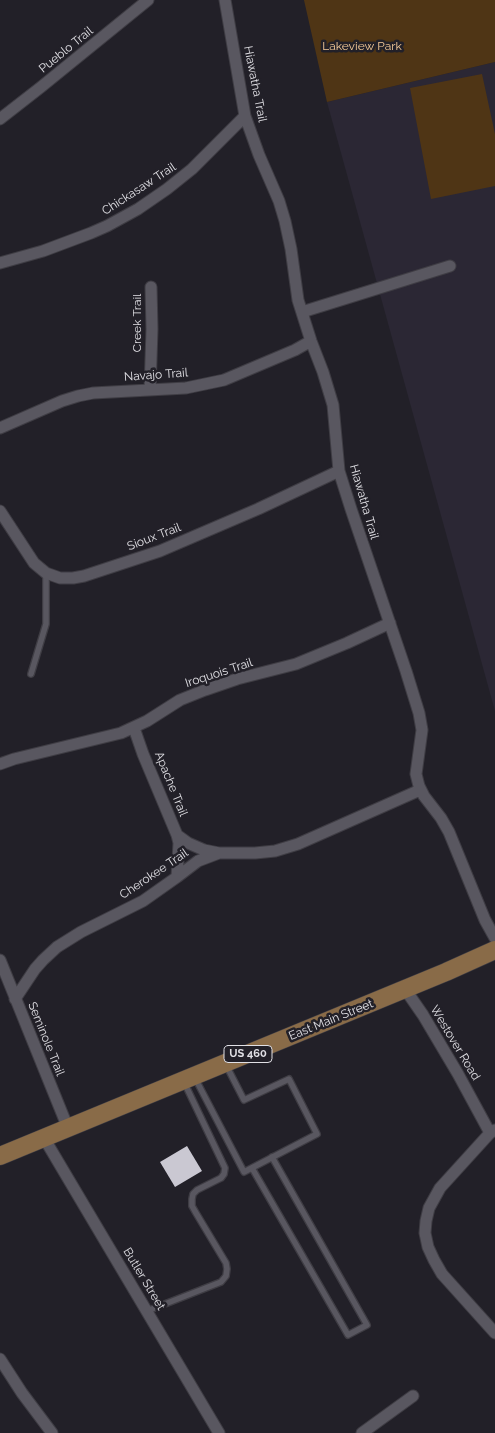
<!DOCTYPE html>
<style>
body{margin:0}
canvas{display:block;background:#222028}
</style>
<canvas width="495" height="1433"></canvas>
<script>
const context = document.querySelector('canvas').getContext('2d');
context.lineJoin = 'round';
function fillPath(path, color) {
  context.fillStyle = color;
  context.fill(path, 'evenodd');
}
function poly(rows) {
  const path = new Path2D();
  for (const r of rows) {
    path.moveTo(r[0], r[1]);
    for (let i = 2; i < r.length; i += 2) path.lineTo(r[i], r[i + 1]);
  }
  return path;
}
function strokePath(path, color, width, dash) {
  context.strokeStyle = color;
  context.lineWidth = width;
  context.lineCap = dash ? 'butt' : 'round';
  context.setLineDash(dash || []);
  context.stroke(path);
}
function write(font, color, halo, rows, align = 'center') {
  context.font = font + ' Raleway,sans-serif';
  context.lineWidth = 5;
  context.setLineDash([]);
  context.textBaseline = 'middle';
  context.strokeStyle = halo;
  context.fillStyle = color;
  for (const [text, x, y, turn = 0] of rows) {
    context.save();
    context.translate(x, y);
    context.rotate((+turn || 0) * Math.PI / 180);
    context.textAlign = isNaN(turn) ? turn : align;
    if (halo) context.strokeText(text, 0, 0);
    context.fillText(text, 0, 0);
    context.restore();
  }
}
fillPath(poly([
 [495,62,495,711,327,102]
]), '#2b2734');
fillPath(poly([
 [304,0,495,0,495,62,327,102],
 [482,74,495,134,495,186,431,199,410,88]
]), '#4f3515');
fillPath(poly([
 [187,1146,202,1171,175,1187,160,1162]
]), '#cac8d2');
const service = poly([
 [31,674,46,624,46,573],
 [195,1078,244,1172,317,1134,289,1079,244,1100,226,1065],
 [252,1168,348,1335,367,1325,272,1157],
 [147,1311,221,1282,226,1276,227,1269,226,1263,196,1213,192,1206,192,1199,193,1194,197,1190,221,1178,224,1174,225,1168,184,1082]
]);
const minor = poly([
 [225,0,245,116,259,155,279,201,285,221,291,249,298,300,311,341,323,372,333,405,339,471,351,509,406,671,419,713,422,730,416,774,419,786,424,796,441,818,449,832,485,920,495,938],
 [0,119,41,87,148,0],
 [0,263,43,251,91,233,107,226,138,209,167,189,192,169,245,116],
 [302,312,450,266],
 [150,390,152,329,151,287],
 [0,428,62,401,78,396,93,393,186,388,224,380,295,350,311,341],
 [0,511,34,563,46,573,60,578,73,578,84,576,160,551,258,509,339,471],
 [134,728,143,754,177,835,188,843,204,850,219,853],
 [0,764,14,759,121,733,147,721,180,700,205,690,237,679,296,664,347,643,390,623],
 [177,835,179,843,177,877],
 [0,960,68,1128],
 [405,989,423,1015,458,1074,490,1133],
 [15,999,35,969,43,960,57,947,81,932,143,901,177,877,198,861,219,853,255,853,275,851,298,844,420,790],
 [495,1130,490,1133,440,1188,429,1208,426,1221,425,1233,428,1247,434,1260,442,1274,495,1333],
 [44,1138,219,1433],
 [0,1359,22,1393,52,1433],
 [362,1433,413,1396]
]);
const primary = poly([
 [0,1156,446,972,495,950]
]);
strokePath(service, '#3f3d44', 8);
strokePath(minor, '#3f3d44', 13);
strokePath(primary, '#3f3d44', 19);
strokePath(service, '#595760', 5.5);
strokePath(minor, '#595760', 11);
strokePath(primary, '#896b48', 18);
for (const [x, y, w] of [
 [248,1054,48]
]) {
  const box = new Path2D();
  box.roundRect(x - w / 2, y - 8.5, w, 17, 4);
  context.fillStyle = '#222028';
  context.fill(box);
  strokePath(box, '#e1e0e5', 1);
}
write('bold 11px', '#e1e0e5', null, [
 ["US 460",248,1054]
]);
write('12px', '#f5ca98', '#222028', [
 ["Lakeview Park",362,46]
]);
write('12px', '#e1e0e5', '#222028', [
 ["Pueblo Trail",66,50,-39],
 ["Hiawatha Trail",255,84,79],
 ["Chickasaw Trail",139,189,-33],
 ["Creek Trail",137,323,-90],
 ["Navajo Trail",156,375,-4],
 ["Hiawatha Trail",364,502,74],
 ["Sioux Trail",154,537,-21],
 ["Iroquois Trail",219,673,-18],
 ["Apache Trail",171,784,68],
 ["Cherokee Trail",154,874,-34],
 ["East Main Street",331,1020,-22],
 ["Seminole Trail",46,1039,68],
 ["Westover Road",455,1043,59],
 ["Butler Street",144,1279,59]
]);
</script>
